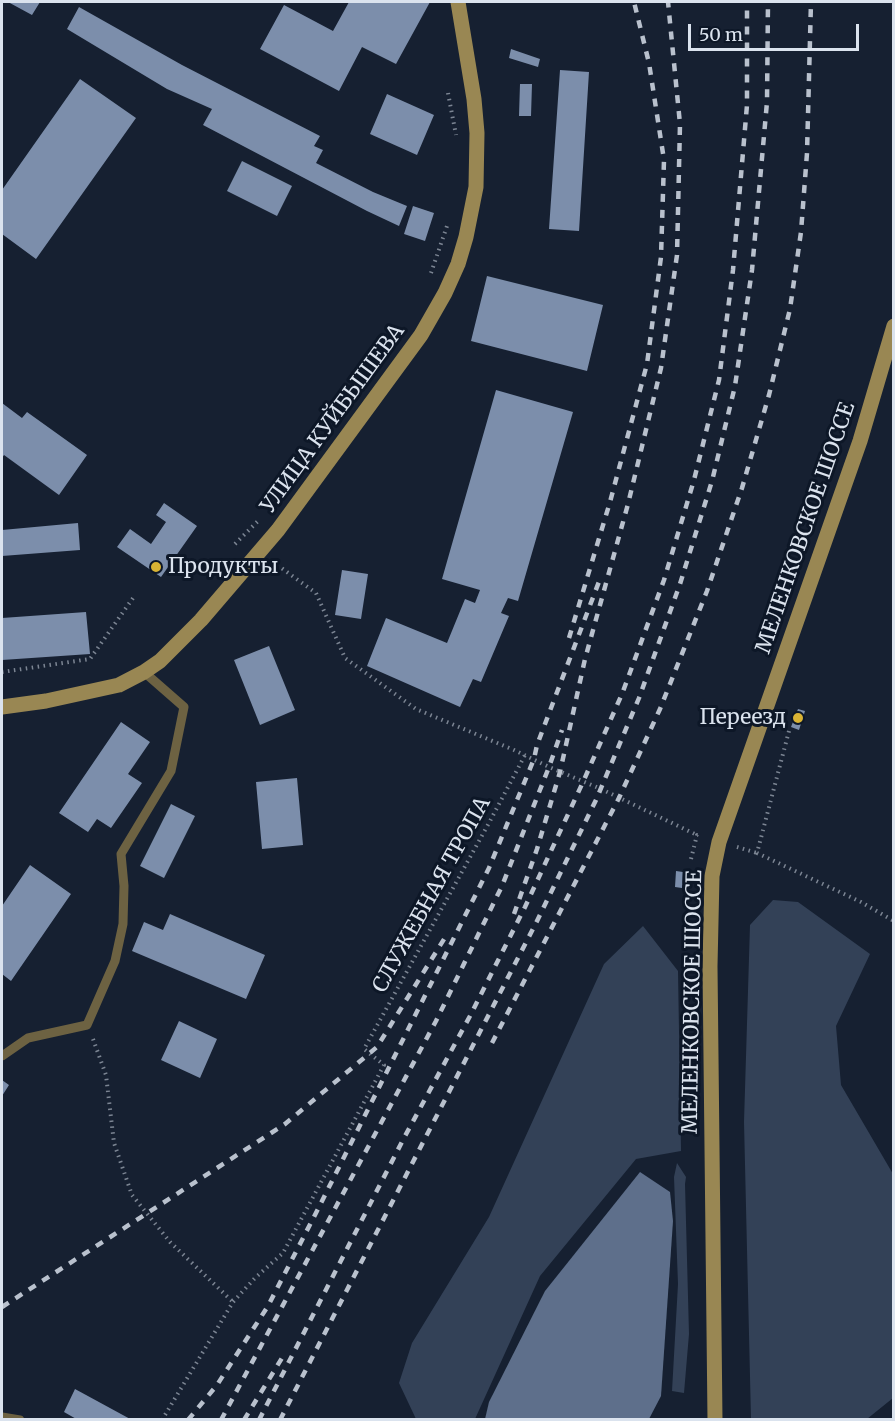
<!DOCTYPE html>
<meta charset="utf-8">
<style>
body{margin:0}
#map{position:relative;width:895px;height:1421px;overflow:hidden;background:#162031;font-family:Merriweather,serif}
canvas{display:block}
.frame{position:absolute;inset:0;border:3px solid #dbe3ee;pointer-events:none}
.scale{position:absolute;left:688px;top:24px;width:171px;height:27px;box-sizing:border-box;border:3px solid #dbe3ee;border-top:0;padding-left:8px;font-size:18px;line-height:21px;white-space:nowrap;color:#dbe3ee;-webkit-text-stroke:4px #0d1727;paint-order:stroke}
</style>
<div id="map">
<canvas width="895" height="1421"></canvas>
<div class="frame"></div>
<div class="scale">50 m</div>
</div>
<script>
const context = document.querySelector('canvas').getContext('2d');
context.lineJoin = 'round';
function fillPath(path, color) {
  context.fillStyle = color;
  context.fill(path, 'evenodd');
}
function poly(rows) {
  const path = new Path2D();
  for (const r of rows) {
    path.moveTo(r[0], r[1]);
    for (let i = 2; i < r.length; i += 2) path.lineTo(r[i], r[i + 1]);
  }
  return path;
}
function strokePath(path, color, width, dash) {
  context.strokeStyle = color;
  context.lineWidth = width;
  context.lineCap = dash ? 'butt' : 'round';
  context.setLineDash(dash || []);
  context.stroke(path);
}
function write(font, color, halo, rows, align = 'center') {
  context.font = font + ' Merriweather,serif';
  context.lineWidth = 6;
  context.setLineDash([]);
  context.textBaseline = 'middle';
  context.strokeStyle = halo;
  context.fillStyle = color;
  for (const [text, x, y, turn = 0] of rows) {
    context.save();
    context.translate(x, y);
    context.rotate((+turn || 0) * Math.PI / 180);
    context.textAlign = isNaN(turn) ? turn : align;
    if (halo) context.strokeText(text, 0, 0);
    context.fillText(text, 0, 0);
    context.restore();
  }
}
fillPath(poly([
 [773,900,798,902,870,954,836,1026,841,1085,893,1174,893,1398,867,1419,751,1419,744,1122,750,925],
 [643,926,678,971,681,1151,636,1159,540,1276,475,1419,416,1419,399,1383,412,1343,489,1217,604,964],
 [677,1163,686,1177,685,1184,689,1334,684,1393,672,1391,678,1284,674,1177]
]), '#334157');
fillPath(poly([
 [640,1172,670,1192,673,1221,661,1396,649,1419,485,1419,489,1402,545,1291]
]), '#5e6f8b');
fillPath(poly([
 [8,2,40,2,32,15],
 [349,2,430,2,396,64,362,47,339,91,260,49,284,5,333,31],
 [79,7,182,65,320,136,314,146,323,150,316,163,373,192,407,206,399,226,367,211,203,125,212,109,167,89,67,29],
 [511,49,540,59,538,67,509,58],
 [560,70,589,72,579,231,549,229],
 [80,79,136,118,36,259,2,234,2,190],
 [520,84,532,84,531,116,519,116],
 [387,94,434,115,417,155,370,134],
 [242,161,292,186,277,216,227,191],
 [413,206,434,213,425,241,404,234],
 [487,276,603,305,587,371,471,341],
 [496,390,573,412,518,601,508,598,501,613,509,616,481,682,473,679,460,707,367,666,386,618,447,643,465,599,475,603,480,590,442,579],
 [2,403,22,418,27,412,87,455,59,495,4,455,2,458],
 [164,503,197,526,161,577,117,547,130,529,151,544,166,522,156,515],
 [78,523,80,550,2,556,2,530],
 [342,570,368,574,361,619,335,615],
 [86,612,90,654,2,660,2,618],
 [269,646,295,710,260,725,234,660],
 [798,709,805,711,799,730,791,727],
 [121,722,150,742,128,774,142,783,111,828,97,819,88,832,59,813],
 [297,778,303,845,262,849,256,782],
 [171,804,195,816,164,878,140,866],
 [30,865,71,894,11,981,2,974,2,906],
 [676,871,683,872,682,888,675,887],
 [170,914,265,955,246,999,132,951,144,922,163,930],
 [179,1021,217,1039,200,1078,161,1060],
 [2,1080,9,1085,2,1096],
 [75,1389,132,1420,78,1420,64,1412]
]), '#7c8eab');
strokePath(poly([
 [448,93,456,135],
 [431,273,448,223],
 [235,544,258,521],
 [271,564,280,567,316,593,345,658,416,709,514,750,549,767,601,789,697,835],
 [2,672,90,659,133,598],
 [789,731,757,853,861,902,894,921],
 [737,847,757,853],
 [691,859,697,835,699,835],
 [93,1039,106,1075,114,1143,132,1195,170,1242,233,1302],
 [162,1420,233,1302,255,1278,283,1253,384,1065,364,1049,490,821,525,755]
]), '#7c8593', 4, [1.5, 4.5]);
strokePath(poly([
 [2,1056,28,1038,87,1025,115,961,123,924,124,886,121,854,171,771,184,707,144,672],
 [2,1417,20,1420]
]), '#6d6242', 9);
strokePath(poly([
 [2,707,46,701,119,685,144,672,160,661,201,620,278,530,421,335,445,293,458,264,466,237,476,187,477,133,474,99,458,2],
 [715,1420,710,966,712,876,719,842,860,441,894,326]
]), '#998753', 15);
strokePath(poly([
 [569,638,610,502,647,364,661,257,664,160,649,63,634,2],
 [514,914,537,849,560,772,585,659,628,504,661,368,677,255,680,124,668,2],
 [492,1043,619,798,660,709,707,591,742,488,769,395,790,309,801,232,807,153,811,2],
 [2,1307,285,1124,377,1047,446,936],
 [188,1420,217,1385,268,1306,318,1209,489,868,534,759,537,745,600,579],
 [221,1420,436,1021,502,886,549,767,562,730],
 [244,1420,282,1358],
 [259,1420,404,1138,470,1016,525,907,583,782,622,694,664,580,694,480,719,380,733,270,747,105,747,2],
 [280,1420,536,923,596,800,639,698,680,584,712,481,735,386,752,270,767,102,768,2]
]), '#b9c1cd', 4.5, [8, 8]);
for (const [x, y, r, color] of [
 [156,567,6,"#d9b334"],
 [798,718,6,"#d9b334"]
]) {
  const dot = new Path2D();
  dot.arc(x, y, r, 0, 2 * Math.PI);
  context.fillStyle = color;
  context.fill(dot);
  strokePath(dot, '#0d1727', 2);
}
write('21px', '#dbe3ee', '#0d1727', [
 ["УЛИЦА КУЙБЫШЕВА",333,419,-54],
 ["МЕЛЕНКОВСКОЕ ШОССЕ",806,528,-71],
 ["СЛУЖЕБНАЯ ТРОПА",432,895,-61],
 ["МЕЛЕНКОВСКОЕ ШОССЕ",693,1002,-89]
]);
write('21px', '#dbe3ee', '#0d1727', [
 ["Продукты",168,567],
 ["Переезд",786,718,"right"]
], 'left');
</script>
